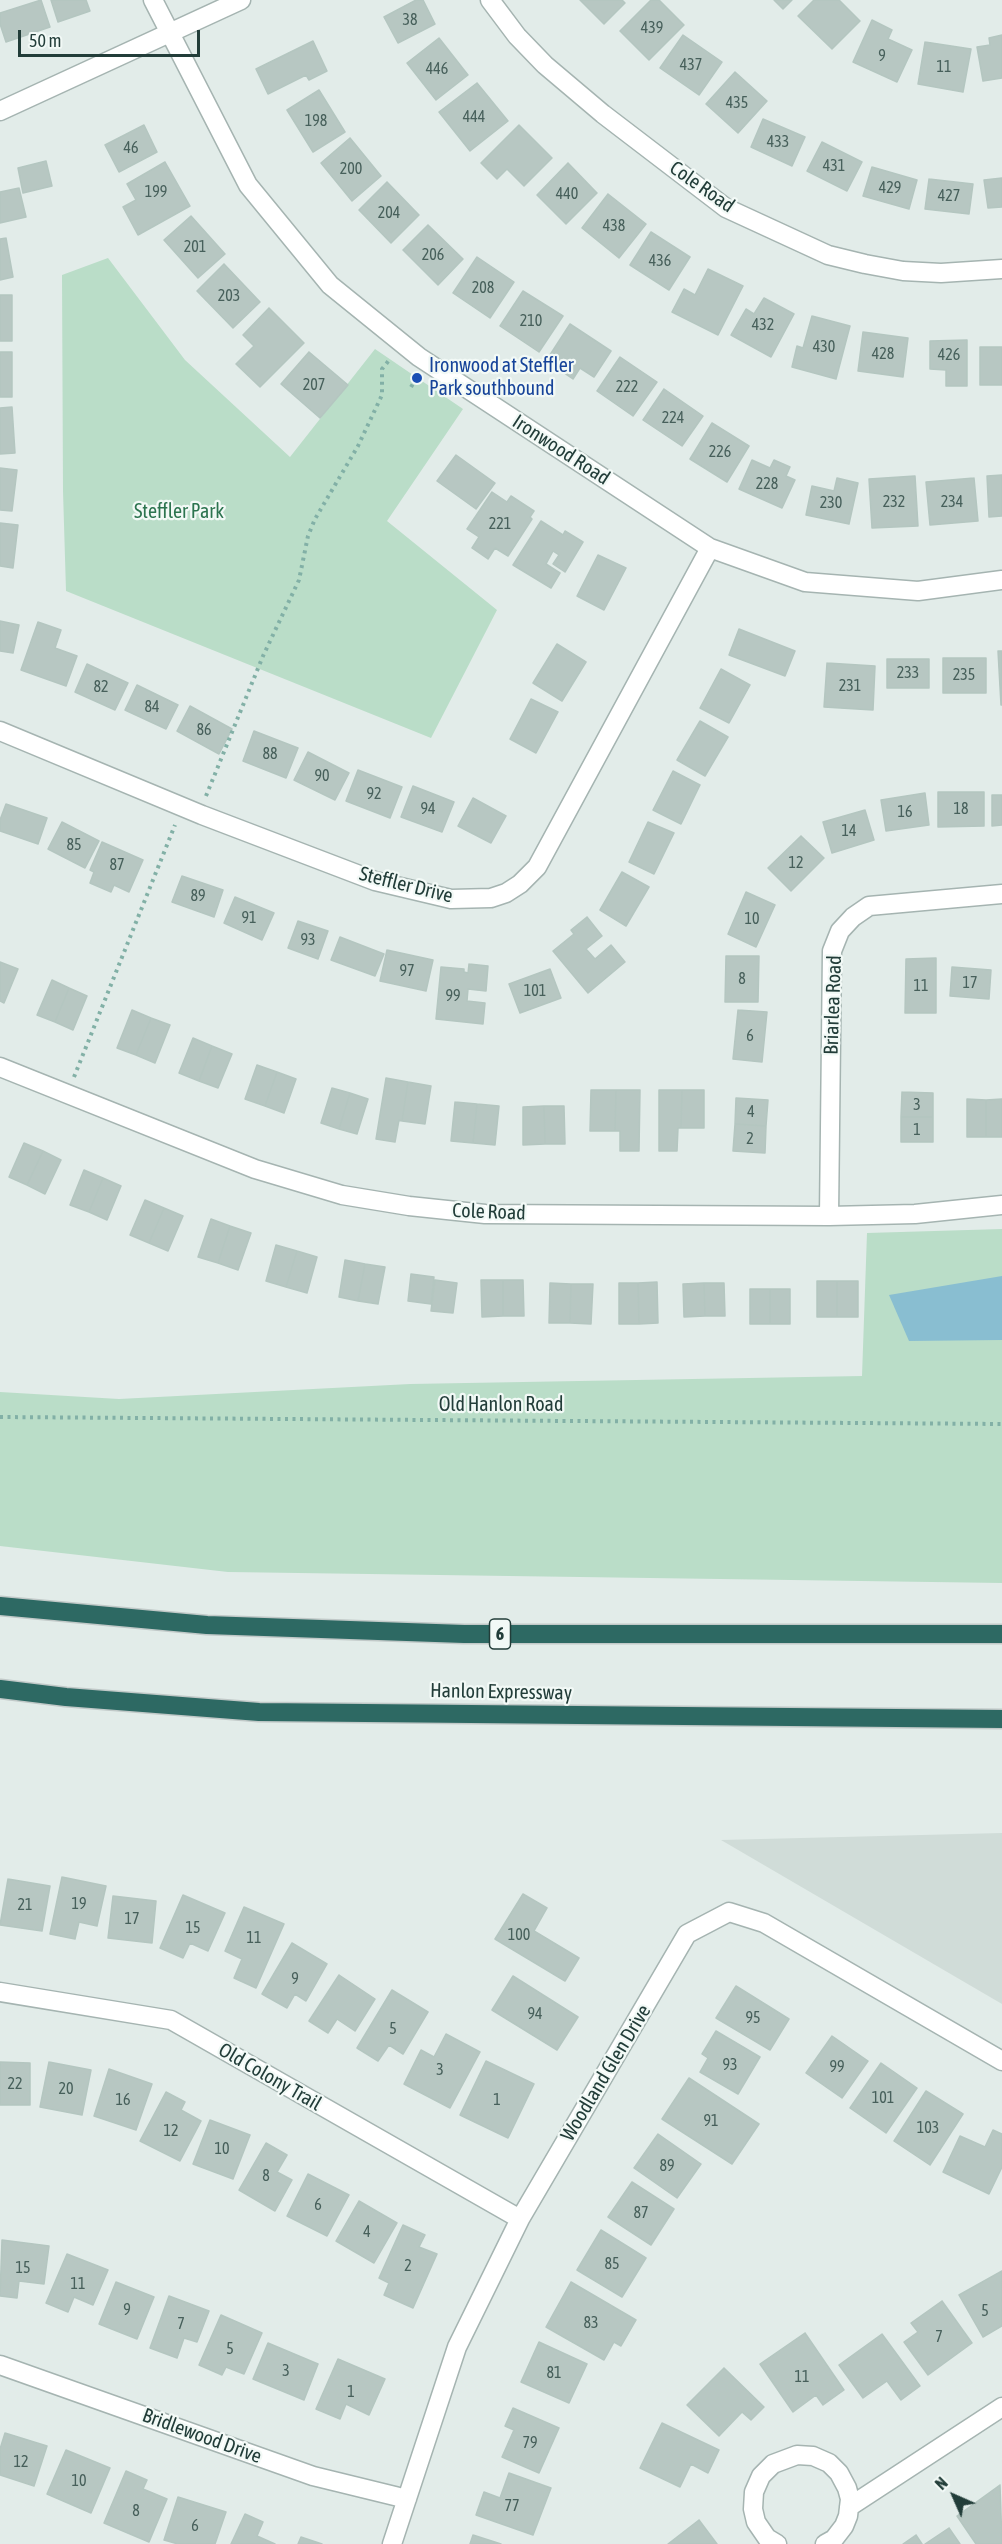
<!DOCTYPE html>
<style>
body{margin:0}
#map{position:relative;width:1002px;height:2544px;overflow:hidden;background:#e2ece9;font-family:"Asap Condensed",sans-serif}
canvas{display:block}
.north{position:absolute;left:924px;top:2466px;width:60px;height:60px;-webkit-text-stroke:4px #f2f9f6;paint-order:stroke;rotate:315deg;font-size:16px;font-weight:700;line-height:24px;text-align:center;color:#223d39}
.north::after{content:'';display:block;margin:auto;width:21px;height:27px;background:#223d39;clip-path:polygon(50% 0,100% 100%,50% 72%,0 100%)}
.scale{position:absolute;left:18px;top:30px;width:182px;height:27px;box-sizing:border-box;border:3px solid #223d39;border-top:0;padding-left:8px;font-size:18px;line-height:21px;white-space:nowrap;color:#223d39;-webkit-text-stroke:4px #f2f9f6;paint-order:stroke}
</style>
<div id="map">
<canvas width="1002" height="2544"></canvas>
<div class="north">N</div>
<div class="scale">50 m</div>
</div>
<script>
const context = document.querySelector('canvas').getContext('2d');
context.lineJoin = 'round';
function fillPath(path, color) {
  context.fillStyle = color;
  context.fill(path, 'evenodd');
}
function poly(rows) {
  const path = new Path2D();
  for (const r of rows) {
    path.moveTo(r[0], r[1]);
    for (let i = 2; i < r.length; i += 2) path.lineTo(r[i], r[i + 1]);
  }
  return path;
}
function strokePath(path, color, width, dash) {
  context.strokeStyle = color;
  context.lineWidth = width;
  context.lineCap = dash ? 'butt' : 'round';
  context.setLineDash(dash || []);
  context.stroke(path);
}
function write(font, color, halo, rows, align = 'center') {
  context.font = font + ' "Asap Condensed",sans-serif';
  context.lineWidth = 4.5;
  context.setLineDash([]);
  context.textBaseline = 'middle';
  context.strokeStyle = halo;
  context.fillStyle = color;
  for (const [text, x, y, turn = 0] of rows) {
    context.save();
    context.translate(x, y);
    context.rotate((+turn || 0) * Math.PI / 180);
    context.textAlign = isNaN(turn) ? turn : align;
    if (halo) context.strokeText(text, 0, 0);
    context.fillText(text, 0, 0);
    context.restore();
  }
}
fillPath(poly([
 [1002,1833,1002,2004,721,1840]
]), '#d0dcd8');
fillPath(poly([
 [108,258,185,360,290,457,375,349,463,409,387,521,497,610,431,738,66,591,63,491,62,275],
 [1002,1229,1002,1583,228,1572,0,1546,0,1392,119,1399,410,1384,862,1376,867,1233]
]), '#baddc8');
fillPath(poly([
 [1002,1276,1002,1340,909,1341,889,1295]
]), '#89bed1');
const building = poly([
 [41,0,50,27,6,42,0,24,0,13,41,0],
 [51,0,86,0,90,11,58,22,51,0],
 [416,0,423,0,435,24,398,43,384,17,416,0],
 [580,0,622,0,625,3,604,24,580,0],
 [651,0,659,0,684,25,649,60,620,31,651,0],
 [774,0,792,0,783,9,774,0],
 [814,0,839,0,860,21,832,49,798,16,814,0],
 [872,20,892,30,888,39,912,50,897,82,853,62,872,20],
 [683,35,722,62,699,95,660,68,683,35],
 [1002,35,1002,78,983,81,977,47,990,45,989,38,1002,35],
 [439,38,468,75,436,100,407,63,439,38],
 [313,41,327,71,309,80,306,75,268,94,256,69,313,41],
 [925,42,971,49,963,92,918,84,925,42],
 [735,72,767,101,738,133,706,104,735,72],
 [477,83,508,121,470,151,439,112,477,83],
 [319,90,345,132,313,152,287,110,319,90],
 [763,119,805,137,792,166,751,147,763,119],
 [144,125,157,152,119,172,105,145,144,125],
 [519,125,552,158,524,186,507,169,497,179,481,163,519,125],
 [350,138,381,176,352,201,321,163,350,138],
 [822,142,862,162,847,191,807,171,822,142],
 [46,161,52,186,23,193,18,168,46,161],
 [165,162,190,206,138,235,123,207,136,200,127,184,165,162],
 [568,163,597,193,566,224,537,195,568,163],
 [872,167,917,180,909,209,863,196,872,167],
 [1002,178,1002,207,988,208,984,180,1002,178],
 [929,179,973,184,969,214,925,209,929,179],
 [387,182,419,215,391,243,359,210,387,182],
 [19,188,26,217,0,223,0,192,19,188],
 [608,194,646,224,619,258,582,228,608,194],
 [191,216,225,254,198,278,164,240,191,216],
 [428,225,463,259,438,285,403,250,428,225],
 [651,232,690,257,669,290,630,265,651,232],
 [6,238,13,277,0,280,0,239,6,238],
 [477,257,514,282,490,318,453,293,477,257],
 [224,264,260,302,233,328,197,291,224,264],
 [708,269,743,286,718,335,672,312,684,289,695,295,708,269],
 [523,291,563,316,539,352,500,326,523,291],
 [0,295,12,295,12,341,0,341,0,295],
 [764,298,794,314,771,357,731,335,746,309,754,314,764,298],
 [269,308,304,343,260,387,236,364,254,346,243,335,269,308],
 [812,316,850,326,836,379,792,367,797,346,803,348,812,316],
 [570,324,611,351,594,377,580,368,573,379,546,361,570,324],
 [863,332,908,338,903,377,858,371,863,332],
 [967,340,967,386,946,386,946,370,930,369,930,341,967,340],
 [980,347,1002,347,1002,385,980,385,980,347],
 [0,352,12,352,12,397,0,397,0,352],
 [309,352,348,385,320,418,281,384,309,352],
 [620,357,657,382,633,416,597,391,620,357],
 [664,389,703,416,682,446,643,420,664,389],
 [12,407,15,453,0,454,0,408,12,407],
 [712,423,749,446,727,482,690,459,712,423],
 [456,455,495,483,476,509,437,481,456,455],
 [752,460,770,468,774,460,790,467,786,476,795,480,782,508,739,489,752,460],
 [0,468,17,470,12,511,0,510,0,468],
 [1002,475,1002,516,989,517,987,476,1002,475],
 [915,476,918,526,872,528,869,479,915,476],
 [837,478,858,483,849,524,806,515,812,486,834,491,837,478],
 [974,478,978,521,930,525,926,482,974,478],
 [492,492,507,502,511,496,534,511,530,517,532,519,508,556,495,548,488,559,472,548,479,537,467,529,492,492],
 [541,521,563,535,565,531,583,542,565,572,553,564,559,555,553,551,546,564,560,573,551,588,513,565,541,521],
 [0,523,18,525,13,568,0,566,0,523],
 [598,555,626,568,604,610,577,596,598,555],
 [0,621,19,625,13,653,0,651,0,621],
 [38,622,61,630,55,648,77,656,66,686,21,670,38,622],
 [739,629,795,651,785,676,729,655,739,629],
 [557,644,586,662,562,701,533,683,557,644],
 [998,651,1002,651,1002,705,1001,705,998,651],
 [943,658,986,658,986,693,943,693,943,658],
 [887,659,929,659,929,688,887,688,887,659],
 [827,663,875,666,873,710,824,707,827,663],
 [87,664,128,683,115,710,75,692,87,664],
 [721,669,750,685,729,723,700,708,721,669],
 [137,685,178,705,166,729,125,710,137,685],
 [531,699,558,712,536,753,510,739,531,699],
 [190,706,232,729,219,754,177,731,190,706],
 [700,721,728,737,705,776,677,760,700,721],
 [254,731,298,748,286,778,243,761,254,731],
 [308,752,349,773,335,800,294,780,308,752],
 [358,770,402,787,390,818,346,801,358,770],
 [673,771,700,785,681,824,653,810,673,771],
 [413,786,454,802,442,832,401,817,413,786],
 [938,792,984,792,984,826,938,827,938,792],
 [925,793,929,825,886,831,881,800,925,793],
 [992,795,1002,795,1002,825,992,826,992,795],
 [473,798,506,816,491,843,458,826,473,798],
 [6,804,47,818,38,844,0,831,0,820,6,804],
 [865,810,874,840,832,853,823,822,865,810],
 [62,822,99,841,85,868,48,849,62,822],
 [648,822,674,833,654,874,629,862,648,822],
 [801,836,824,858,791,891,768,868,801,836],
 [102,842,143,860,129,892,114,885,111,892,90,883,94,872,90,870,102,842],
 [622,872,649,887,626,926,600,910,622,872],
 [182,876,223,890,214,917,172,902,182,876],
 [746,892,775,905,756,947,728,934,746,892],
 [235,897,274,913,262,940,224,923,235,897],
 [587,917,602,936,586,949,595,959,611,945,625,962,588,993,553,951,574,934,571,930,587,917],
 [298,921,328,931,318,959,288,948,298,921],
 [340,937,384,954,375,976,331,960,340,937],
 [387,950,433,960,426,991,380,981,387,950],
 [726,956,759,956,758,1002,725,1002,726,956],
 [936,958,936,1013,905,1013,906,959,936,958],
 [0,962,18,969,4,1003,0,1001,0,962],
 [469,964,488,966,486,991,468,989,467,1001,485,1003,483,1024,436,1019,441,967,464,969,464,972,468,973,469,964],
 [952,967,991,970,989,999,950,996,952,967],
 [550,969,561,998,520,1013,509,984,550,969],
 [52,980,69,988,55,1022,37,1015,52,980],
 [69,988,87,996,73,1030,55,1022,69,988],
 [132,1010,151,1018,136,1055,117,1048,132,1010],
 [738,1010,767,1012,762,1062,733,1059,738,1010],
 [151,1018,170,1025,155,1063,136,1055,151,1018],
 [193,1038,212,1046,199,1081,179,1073,193,1038],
 [212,1046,232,1054,218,1088,199,1081,212,1046],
 [257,1065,277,1072,265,1106,245,1099,257,1065],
 [277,1072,296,1079,284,1113,265,1106,277,1072],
 [386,1078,408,1082,402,1121,399,1120,395,1142,376,1139,386,1078],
 [408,1082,431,1086,425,1124,402,1121,408,1082],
 [332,1088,350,1093,339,1129,321,1123,332,1088],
 [591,1090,616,1090,615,1131,590,1131,591,1090],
 [616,1090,640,1090,639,1151,620,1151,620,1131,615,1131,616,1090],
 [659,1090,682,1090,681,1128,678,1128,677,1151,659,1151,659,1090],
 [682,1090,704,1090,704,1128,681,1128,682,1090],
 [902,1092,933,1093,933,1117,901,1117,902,1092],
 [350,1093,368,1099,357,1134,339,1129,350,1093],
 [736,1098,768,1100,766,1126,735,1124,736,1098],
 [967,1099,986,1100,986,1137,967,1137,967,1099],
 [1002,1099,1002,1137,986,1137,986,1100,1002,1099],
 [455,1102,477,1104,473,1143,451,1141,455,1102],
 [477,1104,499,1106,495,1145,473,1143,477,1104],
 [544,1106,545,1144,523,1145,523,1107,544,1106],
 [544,1106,564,1106,565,1144,545,1144,544,1106],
 [901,1117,933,1117,933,1142,901,1142,901,1117],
 [735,1124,766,1126,765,1153,733,1151,735,1124],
 [24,1143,43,1151,27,1185,9,1177,24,1143],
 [43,1151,61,1160,45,1194,27,1185,43,1151],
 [84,1170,103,1178,89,1212,70,1205,84,1170],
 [103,1178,121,1186,107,1220,89,1212,103,1178],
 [145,1200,164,1208,149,1243,130,1235,145,1200],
 [164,1208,183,1216,168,1251,149,1243,164,1208],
 [211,1219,230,1226,218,1263,198,1257,211,1219],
 [230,1226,251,1233,238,1270,218,1263,230,1226],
 [276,1245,297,1251,286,1287,266,1281,276,1245],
 [297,1251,317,1257,307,1293,286,1287,297,1251],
 [345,1260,365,1264,358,1301,339,1297,345,1260],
 [365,1264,385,1267,378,1304,358,1301,365,1264],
 [411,1274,434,1277,431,1304,408,1301,411,1274],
 [435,1280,457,1283,453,1313,431,1311,435,1280],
 [481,1280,503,1280,503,1316,482,1317,481,1280],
 [503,1280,523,1280,524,1316,503,1316,503,1280],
 [817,1281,837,1281,837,1317,817,1317,817,1281],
 [837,1281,858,1281,858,1317,837,1317,837,1281],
 [657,1282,658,1323,639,1324,638,1283,657,1282],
 [550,1283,571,1284,570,1323,549,1323,550,1283],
 [619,1283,638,1283,639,1324,619,1324,619,1283],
 [704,1283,705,1316,684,1317,683,1284,704,1283],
 [704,1283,724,1283,725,1316,705,1316,704,1283],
 [571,1284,593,1284,591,1324,570,1323,571,1284],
 [750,1289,770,1289,770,1324,750,1324,750,1289],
 [770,1289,790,1289,790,1324,770,1324,770,1289],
 [62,1877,106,1886,97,1926,79,1922,75,1939,50,1934,62,1877],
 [8,1879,50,1886,42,1931,0,1925,8,1879],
 [523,1894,547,1908,534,1931,579,1958,565,1981,495,1939,523,1894],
 [183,1895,225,1913,208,1951,190,1943,183,1958,160,1948,183,1895],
 [113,1896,156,1901,152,1943,108,1938,113,1896],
 [244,1907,284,1924,256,1988,234,1978,242,1959,225,1951,244,1907],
 [292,1943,327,1964,306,2001,295,1994,287,2008,262,1994,292,1943],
 [339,1975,375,1999,355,2031,337,2019,328,2033,309,2021,339,1975],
 [513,1976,578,2017,557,2050,492,2010,513,1976],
 [736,1986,789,2019,770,2050,716,2018,736,1986],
 [392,1990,428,2012,403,2054,389,2045,378,2061,357,2048,392,1990],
 [716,2031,760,2057,738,2094,700,2072,708,2058,702,2054,716,2031],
 [446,2034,480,2052,450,2108,404,2084,421,2050,434,2057,446,2034],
 [832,2036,868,2061,842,2098,806,2073,832,2036],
 [486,2061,534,2084,508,2138,460,2115,486,2061],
 [0,2062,30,2063,30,2105,0,2105,0,2062],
 [49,2062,91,2070,82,2115,40,2107,49,2062],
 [881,2063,917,2088,886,2133,850,2108,881,2063],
 [109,2069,152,2084,136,2130,94,2116,109,2069],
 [689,2078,759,2124,732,2164,662,2119,689,2078],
 [926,2091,963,2114,930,2165,894,2141,926,2091],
 [166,2092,185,2102,181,2110,201,2121,180,2161,140,2141,166,2092],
 [210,2120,250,2135,233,2179,193,2164,210,2120],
 [993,2130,1002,2134,1002,2167,989,2194,943,2172,960,2136,985,2147,993,2130],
 [658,2134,701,2164,677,2198,634,2168,658,2134],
 [266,2143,287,2155,277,2172,292,2180,275,2211,239,2190,266,2143],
 [308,2174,349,2195,327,2236,287,2216,308,2174],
 [632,2182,674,2209,651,2245,608,2217,632,2182],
 [359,2201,397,2223,374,2263,336,2241,359,2201],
 [403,2225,425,2235,419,2247,437,2254,413,2308,384,2295,389,2283,379,2278,403,2225],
 [601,2230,646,2258,622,2297,577,2270,601,2230],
 [2,2240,49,2246,44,2284,19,2281,17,2298,0,2296,2,2240],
 [67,2254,108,2270,93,2305,74,2297,68,2312,46,2303,67,2254],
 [1002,2271,1002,2326,983,2337,959,2295,1002,2271],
 [116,2282,154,2297,137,2339,99,2324,116,2282],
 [571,2282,636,2320,621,2346,614,2342,604,2360,546,2327,571,2282],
 [169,2296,209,2311,197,2342,184,2338,177,2358,150,2348,169,2296],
 [942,2301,972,2343,928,2375,904,2342,918,2332,911,2323,942,2301],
 [221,2315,262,2333,244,2374,226,2367,222,2375,199,2365,221,2315],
 [805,2333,844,2390,823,2405,816,2395,793,2412,760,2364,805,2333],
 [882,2334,920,2386,901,2400,887,2381,863,2398,839,2365,882,2334],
 [539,2342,587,2364,569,2403,521,2382,539,2342],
 [268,2343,318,2364,304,2400,253,2379,268,2343],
 [338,2359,385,2379,369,2415,346,2404,340,2419,316,2409,338,2359],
 [724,2368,764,2407,751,2420,742,2412,719,2436,687,2405,724,2368],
 [513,2408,559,2428,539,2473,502,2457,514,2430,505,2426,513,2408],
 [662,2423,719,2450,708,2473,691,2464,680,2487,640,2468,662,2423],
 [5,2433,47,2446,34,2486,0,2475,0,2449,5,2433],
 [66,2450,110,2468,91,2513,47,2494,66,2450],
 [126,2471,147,2480,143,2489,167,2499,149,2542,104,2523,126,2471],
 [509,2473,551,2488,533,2535,476,2515,484,2492,500,2498,509,2473],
 [1000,2485,1002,2544,976,2544,957,2516,1000,2485],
 [178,2497,226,2512,215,2544,178,2544,164,2540,178,2497],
 [245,2514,263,2522,257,2536,275,2544,231,2544,245,2514],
 [699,2520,717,2544,668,2544,699,2520],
 [949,2528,960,2544,925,2544,949,2528],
 [473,2535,501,2544,470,2544,473,2535],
 [916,2535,922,2544,903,2544,916,2535],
 [301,2537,322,2544,298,2544,301,2537]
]);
fillPath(building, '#b7c7c2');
strokePath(building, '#b4c6c0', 1.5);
const minor = poly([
 [153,0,248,185,330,285,419,357,710,548,805,582,918,591,1002,580],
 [490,0,517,36,545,65,603,114,726,208,828,255,865,264,903,271,941,273,1002,269],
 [0,111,241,0],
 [0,731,202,815,375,881,451,899,491,898,506,893,520,884,537,867,710,548],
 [0,1067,255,1169,342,1195,409,1206,485,1214,829,1216,915,1214,1002,1205],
 [829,1216,832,951,840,931,853,917,869,906,1002,894],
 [0,1992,171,2020,520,2219],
 [0,2365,313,2476,407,2499],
 [849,2507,1002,2407],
 [392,2544,457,2347,520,2219,687,1934,729,1912,764,1923,1002,2061],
 [777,2544,767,2538,756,2522,753,2509,754,2492,761,2476,773,2464,797,2455,813,2456,829,2463,839,2473,847,2488,850,2499,848,2516,844,2526,834,2539,825,2544]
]);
const highway = poly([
 [0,1606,207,1625,464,1634,1002,1634],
 [0,1689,66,1697,259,1712,1002,1719]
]);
strokePath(minor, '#a5b4b1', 21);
strokePath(highway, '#c1c9c8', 21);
strokePath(poly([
 [411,387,416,379],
 [206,796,263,656,299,580,308,536,315,519,358,446,382,395,382,369,390,359],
 [74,1077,175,825],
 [0,1417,1002,1424]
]), '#82b0a6', 4, [3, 4.5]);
strokePath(minor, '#fff', 18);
strokePath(highway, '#2d6963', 18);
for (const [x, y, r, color] of [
 [417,378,6,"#1a4fb4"]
]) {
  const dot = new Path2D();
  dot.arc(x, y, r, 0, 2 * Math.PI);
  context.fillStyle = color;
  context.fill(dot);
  strokePath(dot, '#f2f9f6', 2);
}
write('16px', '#47605b', null, [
 ["38",410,20],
 ["439",652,28],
 ["9",882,56],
 ["437",691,65],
 ["11",944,67],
 ["446",437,69],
 ["435",737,103],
 ["444",474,117],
 ["198",316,121],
 ["433",778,142],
 ["46",131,148],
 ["431",834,166],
 ["200",351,169],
 ["429",890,188],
 ["199",156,192],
 ["440",567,194],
 ["427",949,196],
 ["204",389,213],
 ["438",614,226],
 ["201",195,247],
 ["206",433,255],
 ["436",660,261],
 ["208",483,288],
 ["203",229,296],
 ["210",531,321],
 ["432",763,325],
 ["430",824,347],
 ["428",883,354],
 ["426",949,355],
 ["207",314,385],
 ["222",627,387],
 ["224",673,418],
 ["226",720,452],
 ["228",767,484],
 ["232",894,502],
 ["234",952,502],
 ["230",831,503],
 ["221",500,524],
 ["233",908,673],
 ["235",964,675],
 ["231",850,686],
 ["82",101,687],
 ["84",152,707],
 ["86",204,730],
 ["88",270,754],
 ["90",322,776],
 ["92",374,794],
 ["94",428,809],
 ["18",961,809],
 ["16",905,812],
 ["14",849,831],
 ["85",74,845],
 ["12",796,863],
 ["87",117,865],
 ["89",198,896],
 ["91",249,918],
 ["10",752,919],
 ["93",308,940],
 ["97",407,971],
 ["8",742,979],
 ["17",970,983],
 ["11",921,986],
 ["101",535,991],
 ["99",453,996],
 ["6",750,1036],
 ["3",917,1105],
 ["4",751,1112],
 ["1",917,1130],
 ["2",750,1139],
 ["19",79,1904],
 ["21",25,1905],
 ["17",132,1919],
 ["15",193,1928],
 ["100",519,1935],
 ["11",254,1938],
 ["9",295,1979],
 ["94",535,2014],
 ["95",753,2018],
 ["5",393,2029],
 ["93",730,2065],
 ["99",837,2067],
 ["3",440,2070],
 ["22",15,2084],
 ["20",66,2089],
 ["101",883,2098],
 ["16",123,2100],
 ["1",497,2100],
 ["91",711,2121],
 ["103",928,2128],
 ["12",171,2131],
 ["10",222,2149],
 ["89",667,2166],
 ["8",266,2176],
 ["6",318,2205],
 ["87",641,2213],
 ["4",367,2232],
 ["85",612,2264],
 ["2",408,2266],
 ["15",23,2268],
 ["11",78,2284],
 ["9",127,2310],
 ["5",985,2311],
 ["83",591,2323],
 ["7",181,2324],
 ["7",939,2337],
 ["5",230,2349],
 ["3",286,2371],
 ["81",554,2373],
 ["11",802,2377],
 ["1",351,2392],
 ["79",530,2443],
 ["12",21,2462],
 ["10",79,2481],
 ["77",512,2506],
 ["8",136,2511],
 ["6",195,2526]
]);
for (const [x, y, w] of [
 [500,1634,21]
]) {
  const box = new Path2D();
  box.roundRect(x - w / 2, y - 15, w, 30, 4.5);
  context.fillStyle = '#f2f9f6';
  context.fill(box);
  strokePath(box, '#223d39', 1.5);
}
write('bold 18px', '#223d39', null, [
 ["6",500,1634]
]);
write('20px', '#223d39', '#f2f9f6', [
 ["Cole Road",702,187,35],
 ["Ironwood Road",561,450,33],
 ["Steffler Drive",406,885,14],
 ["Briarlea Road",833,1005,-88],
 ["Cole Road",489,1212,2],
 ["Old Hanlon Road",501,1405],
 ["Hanlon Expressway",501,1692,1],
 ["Woodland Glen Drive",606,2073,-59],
 ["Old Colony Trail",270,2077,30],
 ["Bridlewood Drive",202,2436,20]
]);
write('20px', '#164399', '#f2f9f6', [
 ["Ironwood at Steffler",429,366],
 ["Park southbound",429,389]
], 'left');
write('20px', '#2c744f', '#f2f9f6', [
 ["Steffler Park",179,512]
]);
</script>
